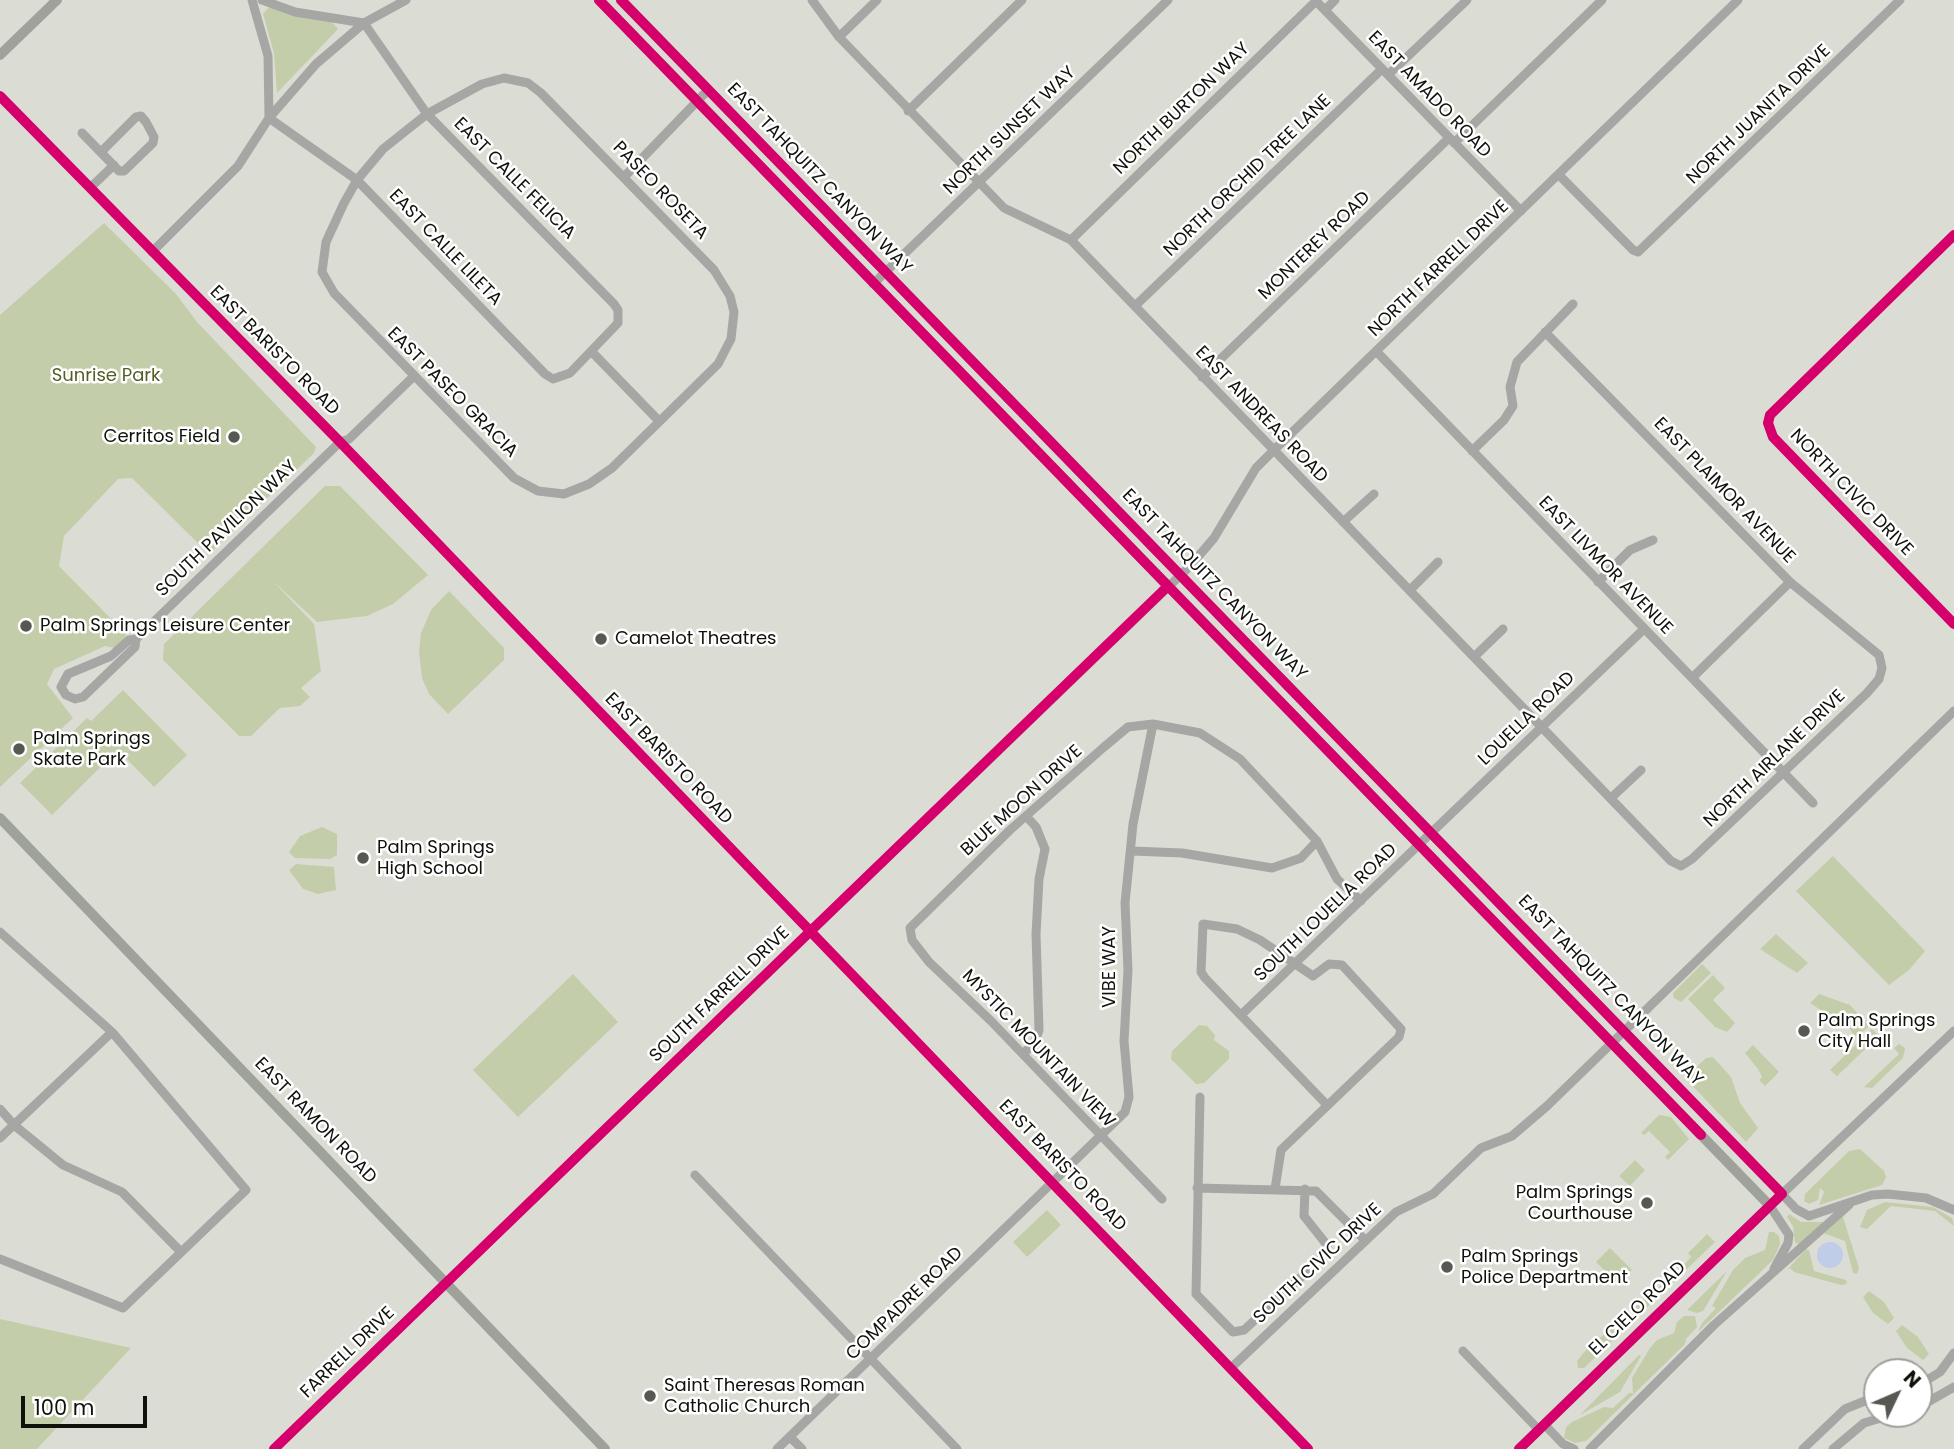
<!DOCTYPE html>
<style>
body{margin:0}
#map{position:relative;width:1954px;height:1449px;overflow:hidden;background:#dbddd4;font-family:Poppins,sans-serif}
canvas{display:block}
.north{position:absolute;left:1863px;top:1358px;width:70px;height:70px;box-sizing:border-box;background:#fff;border:2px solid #9fa09d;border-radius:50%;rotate:46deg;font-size:19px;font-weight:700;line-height:28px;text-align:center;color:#0f110b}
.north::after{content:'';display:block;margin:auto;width:24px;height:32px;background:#565851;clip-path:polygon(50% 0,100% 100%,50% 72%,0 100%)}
.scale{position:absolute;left:21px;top:1396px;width:126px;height:32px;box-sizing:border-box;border:4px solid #0f110b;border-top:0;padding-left:9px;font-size:21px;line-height:24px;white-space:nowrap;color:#0f110b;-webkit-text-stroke:5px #fff;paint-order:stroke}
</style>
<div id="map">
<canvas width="1954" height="1449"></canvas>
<div class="north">N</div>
<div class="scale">100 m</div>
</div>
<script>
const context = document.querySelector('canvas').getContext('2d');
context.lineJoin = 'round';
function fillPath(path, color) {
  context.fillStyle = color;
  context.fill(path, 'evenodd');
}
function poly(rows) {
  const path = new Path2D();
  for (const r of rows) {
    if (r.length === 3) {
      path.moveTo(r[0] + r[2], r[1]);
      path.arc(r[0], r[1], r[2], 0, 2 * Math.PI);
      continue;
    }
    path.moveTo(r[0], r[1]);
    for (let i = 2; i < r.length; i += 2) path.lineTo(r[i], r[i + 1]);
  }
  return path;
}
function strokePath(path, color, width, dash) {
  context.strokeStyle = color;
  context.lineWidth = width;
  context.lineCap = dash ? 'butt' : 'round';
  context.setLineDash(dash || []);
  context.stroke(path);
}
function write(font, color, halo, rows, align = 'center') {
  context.font = font + ' Poppins,sans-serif';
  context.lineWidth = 5;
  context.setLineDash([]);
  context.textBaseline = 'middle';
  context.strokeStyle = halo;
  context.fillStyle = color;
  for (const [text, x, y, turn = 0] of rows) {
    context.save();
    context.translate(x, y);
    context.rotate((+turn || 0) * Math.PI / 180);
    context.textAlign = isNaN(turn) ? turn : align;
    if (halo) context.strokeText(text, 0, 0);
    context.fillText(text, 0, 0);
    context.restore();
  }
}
fillPath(poly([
 [269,7,331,21,338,29,277,93,274,53,263,14],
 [104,223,176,294,197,322,316,447,314,453,209,554,132,478,118,479,64,536,59,566,126,634,125,639,115,648,105,646,54,669,47,684,73,718,0,787,0,315],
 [325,486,340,486,428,575,393,604,367,616,317,622,272,580,314,624,321,671,301,688,310,697,300,706,280,708,251,736,239,736,163,660,164,644],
 [449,591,504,648,504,660,448,714,429,694,422,678,419,652,421,633,431,610],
 [123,690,187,755,154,787,118,750,52,815,20,783,87,718,91,721],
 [322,827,337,834,337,855,330,859,295,858,289,852,300,836],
 [1833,856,1925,951,1909,970,1889,985,1796,891],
 [296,864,334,867,336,890,318,894,303,889,289,870],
 [1776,934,1808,963,1797,973,1760,949],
 [1702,964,1711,973,1681,1002,1674,998,1673,993],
 [573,974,618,1022,518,1117,473,1070],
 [1713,975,1725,988,1713,1000,1735,1023,1727,1032,1715,1027,1688,999],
 [1819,994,1850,1005,1869,1026,1855,1038,1850,1029,1810,1003],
 [1199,1025,1207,1026,1215,1035,1214,1040,1229,1051,1229,1059,1204,1083,1196,1084,1171,1059,1172,1051],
 [1872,1029,1879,1036,1837,1076,1830,1070],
 [1899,1044,1905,1048,1903,1058,1872,1088,1864,1087,1899,1054,1894,1048],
 [1753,1045,1779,1072,1765,1086,1759,1080,1762,1077,1758,1069,1745,1053],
 [1713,1057,1731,1077,1740,1103,1758,1128,1746,1142,1685,1078,1706,1058],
 [1659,1115,1671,1117,1689,1139,1668,1160,1665,1157,1670,1152,1649,1131,1644,1135,1641,1133],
 [1860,1149,1884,1171,1886,1177,1882,1185,1819,1205,1824,1192,1820,1188,1818,1200,1809,1204,1804,1201,1805,1194,1849,1151],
 [1635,1160,1645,1170,1630,1186,1619,1176],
 [1885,1202,1933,1207,1952,1218,1954,1226,1935,1211,1891,1206,1867,1229,1860,1227,1867,1210],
 [1047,1210,1061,1225,1027,1257,1013,1242],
 [1848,1212,1843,1217,1859,1268,1857,1274,1853,1273,1845,1241,1823,1233],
 [1789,1214,1801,1222,1824,1222,1801,1244,1795,1243,1793,1226,1787,1217],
 [1769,1232,1774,1232,1779,1236,1780,1244,1773,1260,1698,1332,1702,1323,1716,1308,1712,1306,1733,1270,1745,1258,1765,1250],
 [1707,1234,1715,1242,1642,1312,1635,1311,1633,1309,1679,1270,1691,1257,1688,1253],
 [1610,1248,1632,1270,1618,1284,1596,1262],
 [1806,1249,1809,1250,1814,1271,1846,1280,1847,1284,1841,1285,1794,1272,1790,1268,1787,1270],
 [1727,1271,1703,1311,1697,1313,1687,1310],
 [1869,1291,1884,1302,1894,1318,1888,1324,1873,1313,1863,1297],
 [1626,1315,1630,1324,1584,1368,1578,1368,1577,1361,1586,1350],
 [1684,1316,1695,1316,1697,1327,1686,1339,1685,1344,1586,1441,1575,1443,1564,1438,1566,1427,1572,1422,1604,1407,1613,1408,1629,1393,1633,1393,1632,1378,1650,1348,1657,1340,1674,1333,1677,1322],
 [0,1319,131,1348,37,1449,0,1449],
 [1902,1325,1918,1337,1929,1354,1923,1360,1907,1348,1896,1331],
 [1639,1355,1641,1356,1620,1392,1580,1415]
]), '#c4cda9');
fillPath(poly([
 [1830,1255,13]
]), '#bfcde9');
strokePath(poly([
 [252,0,268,56,269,118,357,180,545,374,553,379,570,373,618,323,618,310,614,304,427,114,364,23,295,12,262,0],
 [812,0,839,37,1004,208,1071,240,1671,861,1681,866,1692,859,1867,693,1879,679,1882,668,1879,655,1790,582,1545,332],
 [1315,0,1521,211],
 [1325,10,1335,0],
 [839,37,877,0],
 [1388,75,1467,0],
 [504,78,528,83,541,93,714,270,730,296,734,312,731,339,718,364,612,468,589,484,564,494,538,491,514,478,334,293,322,272,326,242,344,203,357,180,383,149,427,114,482,84,504,78],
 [0,96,340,442,1308,1449],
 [908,111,1022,0],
 [82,133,119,171,124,171,153,143,154,137,146,122,141,116,136,117,101,152],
 [1454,143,1602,0],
 [1559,175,1633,250,1638,252,1900,0],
 [624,177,708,90],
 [90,188,114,165],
 [1954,235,1770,415,1768,423,1773,437,1954,624],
 [1071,240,1316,1],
 [152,252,238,166,269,118,316,64,364,23,406,0],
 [873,284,1168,0],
 [1135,306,1382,69],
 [1376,351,1813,803],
 [592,352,659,421],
 [1202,377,1449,138],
 [1472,451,1504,420,1513,406,1510,387,1517,362,1573,304],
 [1343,522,1374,494],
 [1598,582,1630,550,1653,540],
 [1410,590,1438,562],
 [136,639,135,647,83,697,75,699,66,695,61,687,68,674,111,656,129,640,136,639,340,442,349,439,413,377],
 [1474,657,1503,629],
 [1692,678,1790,582],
 [1611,798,1641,770],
 [1132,851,1182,853,1272,868,1301,858,1317,841],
 [0,932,112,1032,246,1190,123,1308,0,1259],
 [1241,1015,1644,629],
 [1954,1031,1782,1194,1796,1209,1809,1216,1872,1195,1888,1194,1926,1198,1954,1210],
 [1023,1054,1035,1042,1039,1030,1036,934,1039,879,1045,849,1036,827,1026,816],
 [1200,1097,1196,1294,1233,1332,1244,1330,1325,1255,1327,1245,1304,1216,1305,1189],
 [0,1109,14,1125,63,1165,122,1192,181,1252],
 [0,1138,112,1032],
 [695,1175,957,1449],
 [1197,1188,1316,1191,1365,1240],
 [1275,1189,1281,1150,1399,1037,1401,1029,1342,965,1329,964,1313,976,1260,940,1237,929,1203,924,1201,972,1205,978,1327,1105],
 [1162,1199,991,1021,929,962,912,940,910,928,1010,830,1104,747,1128,727,1153,724,1200,733,1240,759,1317,841,1337,879,1361,901],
 [1770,1206,1789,1235,1788,1243,1774,1269],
 [1463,1351,1539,1430],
 [1231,1368,1396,1212,1433,1194,1481,1148,1512,1136,1547,1106,1954,711],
 [1919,1385,1940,1372,1954,1353],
 [1919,1407,1954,1387],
 [1545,1425,1563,1444,1574,1449],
 [790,1437,802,1449],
 [274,1449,1191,565,1214,538,1256,468,1274,450,1738,0],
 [777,1449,1125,1112,1129,1097,1124,1041,1128,970,1125,903,1133,824,1153,724],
 [1590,1449,1714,1325,1849,1205],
 [1803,1449,1845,1409,1877,1396],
 [1833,1449,1864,1423,1895,1414]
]), '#a6a7a4', 9);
strokePath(poly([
 [599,0,1770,1206],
 [621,0,1782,1194,1519,1449],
 [0,55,57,0],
 [0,818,605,1449]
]), '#9fa19b', 10);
strokePath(poly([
 [599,0,1701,1135],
 [621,0,1782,1194,1519,1449],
 [0,96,340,442,1308,1449],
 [1954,235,1770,415,1768,423,1773,437,1954,624],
 [274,1449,1168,586]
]), '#d6006c', 10);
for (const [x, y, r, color] of [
 [234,437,7,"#565851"],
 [26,626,7,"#565851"],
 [601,639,7,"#565851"],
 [19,749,7,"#565851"],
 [363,858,7,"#565851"],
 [1804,1031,7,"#565851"],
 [1647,1203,7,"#565851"],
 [1447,1267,7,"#565851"],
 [650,1396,7,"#565851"]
]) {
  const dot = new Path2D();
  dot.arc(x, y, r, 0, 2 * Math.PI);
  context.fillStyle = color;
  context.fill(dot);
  strokePath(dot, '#fff', 2.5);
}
write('18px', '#0f110b', '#fff', [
 ["EAST AMADO ROAD",1429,95,46],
 ["NORTH BURTON WAY",1182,109,-44],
 ["NORTH JUANITA DRIVE",1759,115,-44],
 ["NORTH SUNSET WAY",1010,131,-44],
 ["NORTH ORCHID TREE LANE",1248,176,-44],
 ["EAST CALLE FELICIA",514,179,45],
 ["EAST TAHQUITZ CANYON WAY",819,179,46],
 ["PASEO ROSETA",660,191,46],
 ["MONTEREY ROAD",1315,246,-44],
 ["EAST CALLE LILETA",445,248,46],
 ["NORTH FARRELL DRIVE",1439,269,-44],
 ["EAST BARISTO ROAD",274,351,45],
 ["EAST PASEO GRACIA",452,393,45],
 ["EAST ANDREAS ROAD",1261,415,46],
 ["EAST PLAIMOR AVENUE",1724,491,46],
 ["NORTH CIVIC DRIVE",1851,493,46],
 ["SOUTH PAVILION WAY",227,529,-44],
 ["EAST LIVMOR AVENUE",1605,566,46],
 ["EAST TAHQUITZ CANYON WAY",1214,585,46],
 ["LOUELLA ROAD",1527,719,-44],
 ["EAST BARISTO ROAD",668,759,46],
 ["NORTH AIRLANE DRIVE",1775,759,-44],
 ["BLUE MOON DRIVE",1022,801,-42],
 ["SOUTH LOUELLA ROAD",1326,913,-44],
 ["VIBE WAY",1110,967,-90],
 ["EAST TAHQUITZ CANYON WAY",1610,991,46],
 ["SOUTH FARRELL DRIVE",720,995,-44],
 ["MYSTIC MOUNTAIN VIEW",1038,1049,46],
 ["EAST RAMON ROAD",315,1121,46],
 ["EAST BARISTO ROAD",1062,1166,46],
 ["SOUTH CIVIC DRIVE",1318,1264,-43],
 ["COMPADRE ROAD",905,1304,-44],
 ["EL CIELO ROAD",1638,1309,-44],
 ["FARRELL DRIVE",348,1353,-44]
]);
write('18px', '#525e24', '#fff', [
 ["Sunrise Park",106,376]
]);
write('18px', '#0f110b', '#fff', [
 ["Cerritos Field",220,437,"right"],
 ["Palm Springs Leisure Center",40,626],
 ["Camelot Theatres",615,639],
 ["Palm Springs",33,739],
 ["Skate Park",33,760],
 ["Palm Springs",377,848],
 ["High School",377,869],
 ["Palm Springs",1818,1021],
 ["City Hall",1818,1042],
 ["Palm Springs",1633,1193,"right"],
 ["Courthouse",1633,1214,"right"],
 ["Palm Springs",1461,1257],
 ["Police Department",1461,1278],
 ["Saint Theresas Roman",664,1386],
 ["Catholic Church",664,1407]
], 'left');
</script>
